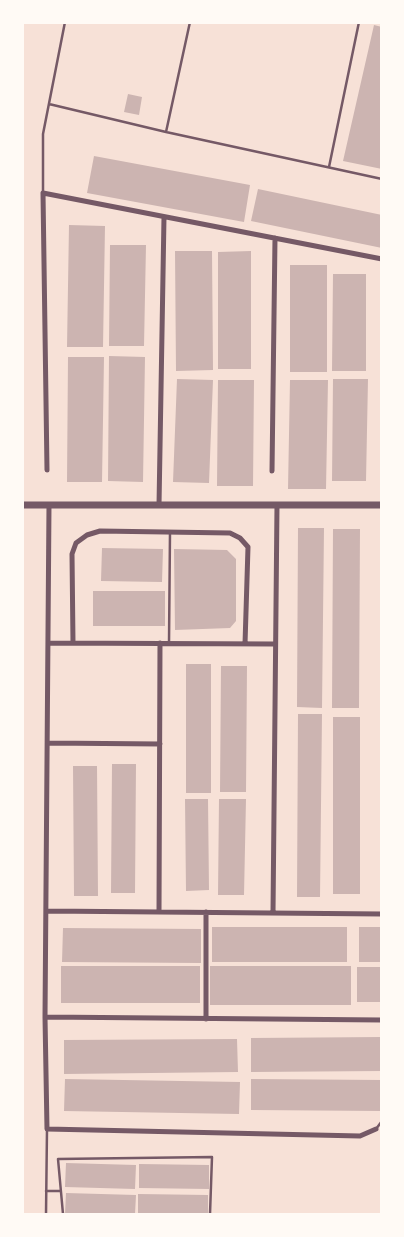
<!DOCTYPE html>
<style>
body{margin:0}
#map{position:relative;width:404px;height:1237px;overflow:hidden;background:#f7e1d7;font-family:"Exo 2",sans-serif}
canvas{display:block}
.frame{position:absolute;inset:0;border:24px solid #fffaf5;pointer-events:none}
</style>
<div id="map">
<canvas width="404" height="1237"></canvas>
<div class="frame"></div>
</div>
<script>
const context = document.querySelector('canvas').getContext('2d');
context.lineJoin = 'round';
function fillPath(path, color) {
  context.fillStyle = color;
  context.fill(path, 'evenodd');
}
function poly(rows) {
  const path = new Path2D();
  for (const r of rows) {
    path.moveTo(r[0], r[1]);
    for (let i = 2; i < r.length; i += 2) path.lineTo(r[i], r[i + 1]);
  }
  return path;
}
function strokePath(path, color, width, dash) {
  context.strokeStyle = color;
  context.lineWidth = width;
  context.lineCap = dash ? 'butt' : 'round';
  context.setLineDash(dash || []);
  context.stroke(path);
}
fillPath(poly([
 [374,25,382,27,382,169,343,161],
 [128,94,142,97,139,115,124,112],
 [94,156,250,185,244,222,87,193],
 [258,189,382,215,382,248,251,221],
 [69,225,105,226,103,347,67,347],
 [110,245,146,245,144,346,109,346],
 [175,251,212,251,213,370,176,371],
 [251,251,251,369,218,369,218,252],
 [290,265,327,265,327,372,290,372],
 [333,274,366,274,366,371,332,371],
 [109,356,145,357,143,482,108,481],
 [68,357,104,357,102,482,67,482],
 [177,379,213,380,209,483,173,482],
 [333,379,368,379,366,481,332,481],
 [218,380,254,380,253,486,217,486],
 [290,380,328,380,326,489,288,489],
 [298,528,324,528,322,708,297,707],
 [333,529,360,529,359,708,332,708],
 [102,548,163,549,162,582,101,581],
 [174,549,227,550,236,559,236,621,230,628,175,630],
 [93,591,165,591,165,626,93,626],
 [186,664,211,664,211,793,186,793],
 [221,666,247,666,246,792,220,792],
 [298,714,322,714,320,897,297,897],
 [333,717,360,717,360,894,333,894],
 [112,764,136,764,135,893,111,893],
 [73,766,97,766,98,896,74,896],
 [185,799,208,799,209,890,186,891],
 [219,799,246,799,244,895,218,895],
 [212,927,347,927,347,962,212,962],
 [359,927,382,927,382,962,359,962],
 [63,928,201,929,201,963,62,962],
 [61,966,200,966,200,1003,61,1003],
 [210,966,351,966,351,1005,210,1005],
 [357,967,382,967,382,1002,357,1002],
 [382,1037,382,1071,251,1072,251,1038],
 [237,1039,238,1072,64,1074,64,1040],
 [65,1079,240,1082,239,1114,64,1111],
 [251,1079,382,1080,382,1111,251,1110],
 [66,1163,136,1165,135,1189,65,1187],
 [139,1164,209,1165,209,1189,139,1188],
 [66,1193,136,1195,135,1214,65,1214],
 [138,1194,208,1195,208,1214,138,1214]
]), '#ccb4b1');
strokePath(poly([
 [190,22,166,132,382,179],
 [49,104,166,132],
 [329,167,359,22],
 [43,193,43,134,65,22],
 [169,643,170,532],
 [376,1129,382,1121],
 [46,1191,60,1191],
 [46,1214,47,1129],
 [63,1214,58,1159,212,1157,210,1214]
]), '#755966', 2.5);
strokePath(poly([
 [47,470,43,193,382,259],
 [272,471,275,238],
 [49,505,45,1017,47,1129,360,1136,376,1129],
 [159,505,164,217],
 [49,643,274,644],
 [73,643,72,554,76,543,87,535,100,531,230,533,240,538,248,547,245,644],
 [48,743,160,744],
 [47,911,382,914],
 [159,912,160,643],
 [206,912,206,1019],
 [273,913,277,505],
 [45,1017,382,1020]
]), '#755966', 5);
strokePath(poly([
 [22,505,382,505]
]), '#755966', 7);
</script>
